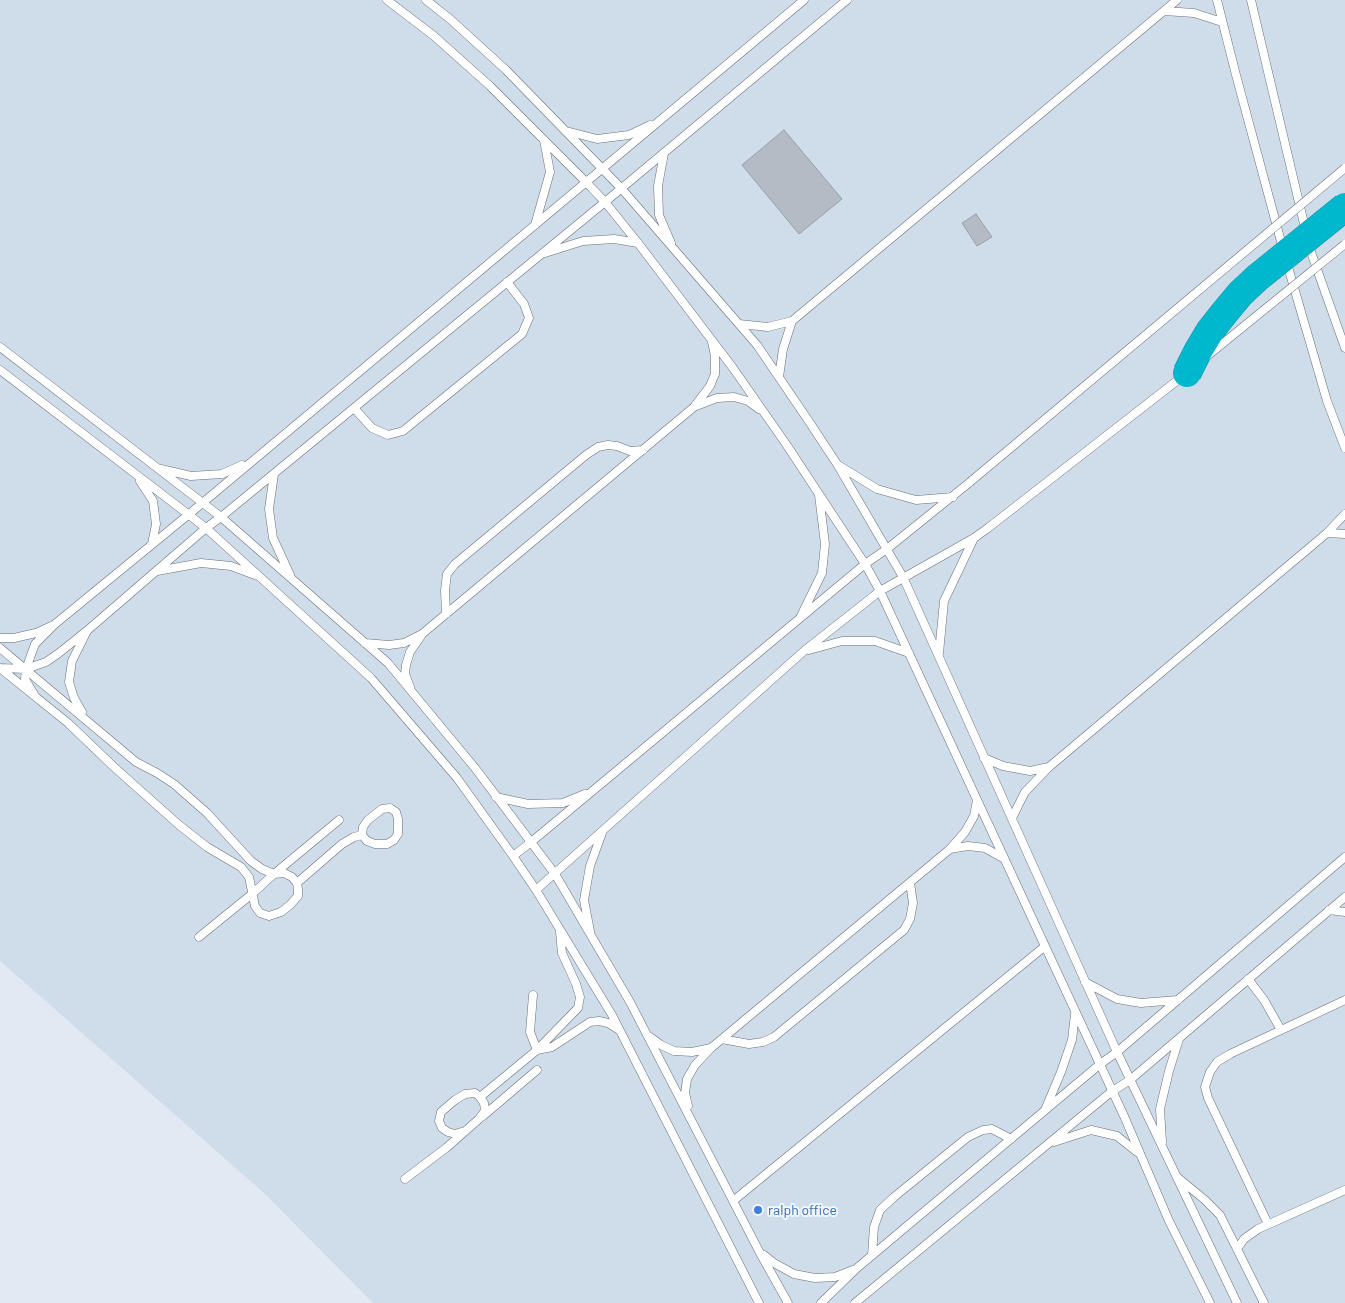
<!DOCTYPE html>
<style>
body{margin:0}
canvas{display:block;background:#e2e9f2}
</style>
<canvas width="1345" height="1303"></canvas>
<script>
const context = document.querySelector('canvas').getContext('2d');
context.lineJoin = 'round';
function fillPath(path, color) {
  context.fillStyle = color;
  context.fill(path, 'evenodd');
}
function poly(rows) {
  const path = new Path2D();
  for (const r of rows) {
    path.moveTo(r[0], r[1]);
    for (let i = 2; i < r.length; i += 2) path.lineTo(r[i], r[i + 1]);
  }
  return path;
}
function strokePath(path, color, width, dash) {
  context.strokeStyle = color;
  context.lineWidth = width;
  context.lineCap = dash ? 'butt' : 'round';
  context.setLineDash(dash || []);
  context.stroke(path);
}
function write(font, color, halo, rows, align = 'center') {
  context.font = font + ' Barlow,sans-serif';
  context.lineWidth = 4;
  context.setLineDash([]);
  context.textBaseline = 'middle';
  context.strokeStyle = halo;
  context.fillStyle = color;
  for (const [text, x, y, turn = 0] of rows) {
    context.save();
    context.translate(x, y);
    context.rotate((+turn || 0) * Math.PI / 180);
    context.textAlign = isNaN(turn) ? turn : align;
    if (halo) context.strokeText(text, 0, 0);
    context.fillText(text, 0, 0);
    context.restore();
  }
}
fillPath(poly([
 [0,0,1345,0,1345,1303,373,1303,263,1192,0,961]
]), '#cfdcea');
const building = poly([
 [784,130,842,199,799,234,742,165,784,130],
 [976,214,992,237,977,246,962,223,976,214]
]);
fillPath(building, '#b4bbc4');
strokePath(building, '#98a0a8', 1);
const service = poly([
 [387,0,434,36,490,86,586,182,605,202,638,243,733,368,786,444,865,564,880,591,1124,1116,1169,1221,1210,1303],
 [426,0,450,19,506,70,621,188,757,345,808,420,837,464,903,577,1117,1052,1237,1303],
 [1217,0,1236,75,1283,249],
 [1251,0,1306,232],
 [1164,11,1194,13,1222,22],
 [566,131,597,139,629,135,650,125],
 [664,153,658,186,659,215,671,243],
 [535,225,550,172,544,140],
 [1309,244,1312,255,1345,348],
 [545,253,583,241,614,239,638,243],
 [1286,260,1327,401,1345,448],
 [739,324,768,327,792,321,1177,0],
 [0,347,221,517,388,663,475,768,555,874,630,1002,760,1253,788,1303],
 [0,370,206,528,371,678,457,778,513,856,536,890,612,1015,759,1303],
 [779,377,783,349,792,321],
 [696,406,717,398,734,397,748,401,759,409],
 [354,408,372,428,388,435,403,431,522,334,529,318,524,304,507,282],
 [838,465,877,489,916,500,953,497],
 [161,469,191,476,222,474,242,465],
 [274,474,269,509,273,538,290,575],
 [140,481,153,501,156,524,152,544],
 [1327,533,1345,534],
 [157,571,201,563,231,566,255,575],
 [446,614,445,590,447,574,455,564,586,455,598,447,608,445,617,446,630,451,643,450],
 [801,616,822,573,825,544,819,495],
 [0,638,14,638,36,633,51,626],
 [365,643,389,645,404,643,422,634,694,407,710,386,715,374,715,356,712,342],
 [0,648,136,762,157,773,174,784,207,813,251,861,262,869,274,874,284,873,292,877,297,883,298,889,298,896,290,905,281,912,269,916,260,913,255,906,249,877,241,867,207,847,179,825,114,767,68,723,0,668],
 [809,650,842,641,875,641,909,653],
 [939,653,944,601,974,538],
 [0,668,26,669,46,662,59,653,89,629,206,528,221,517,605,202,847,0],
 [410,687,405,674,406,665,410,652,421,636],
 [35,696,25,679,26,669,35,644,55,624,188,515,804,0],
 [82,712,74,698,69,682,72,661,86,633],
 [984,758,1003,766,1030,771,1049,767],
 [496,797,528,804,563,803,585,794],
 [390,808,396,812,398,819,398,834,394,840,387,844,375,844,367,841,362,835,363,827,368,820,382,809,390,808],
 [1012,818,1025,792,1049,767,1327,533,1345,514],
 [950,849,968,846,985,848,1003,858],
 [513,856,530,843,865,564,887,549,970,482],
 [297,883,342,844,354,837,362,835],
 [536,890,804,651,880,591,974,538,988,528],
 [1329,910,1345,912],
 [590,931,584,900,590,866,602,833],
 [560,932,562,953,576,984,580,997,578,1008,537,1050,552,1047,590,1022,599,1021,608,1023,619,1030],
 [199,937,252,894,274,874,339,820],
 [1248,979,1264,1000,1281,1030],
 [1085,982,1117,999,1141,1003,1178,1000],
 [650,1037,661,1045,674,1051,692,1052,711,1048],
 [722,1039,749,1044,763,1042,774,1037,904,930,910,919,913,903,910,883],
 [480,1097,537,1050,530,1032,533,995],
 [688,1106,685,1093,687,1079,695,1065,711,1048,950,849,965,832,974,816,977,800],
 [1045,1110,1061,1072,1072,1040,1075,1014],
 [483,1116,537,1070],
 [1054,1142,1091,1130,1117,1136,1137,1152],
 [1162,1142,1160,1109,1169,1071,1179,1039],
 [1177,1177,1205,1200,1220,1215,1264,1303],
 [405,1179,446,1148,479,1119,485,1111,484,1103,480,1097,475,1093,465,1094,455,1100,441,1112,439,1121,442,1128,448,1132,455,1134,465,1131],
 [733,1201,1044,947],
 [1268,1224,1208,1098,1205,1087,1210,1072,1217,1062,1230,1054,1345,1000],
 [1237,1249,1244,1239,1258,1229,1345,1190],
 [764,1255,774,1263,794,1274,815,1278,835,1277,853,1270],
 [872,1255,874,1227,880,1210,894,1197,968,1137,983,1130,992,1129,1011,1139],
 [821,1303,857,1268,1099,1065,1117,1052,1345,857],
 [855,1303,1111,1092,1130,1080,1345,897]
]);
strokePath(service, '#697077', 9);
strokePath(service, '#fff', 8);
const serviceBridge = poly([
 [1206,357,1345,244],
 [970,482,1345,168],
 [988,528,1183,376]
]);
const motorwayBridge = poly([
 [1187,373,1198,351,1210,331,1225,312,1240,294,1257,278,1345,207]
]);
strokePath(serviceBridge, '#697077', 9, []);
strokePath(motorwayBridge, '#138c9b', 29, []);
strokePath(serviceBridge, '#fff', 8);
strokePath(motorwayBridge, '#00b8cd', 28);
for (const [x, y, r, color] of [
 [758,1210,5,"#3f7fe0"]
]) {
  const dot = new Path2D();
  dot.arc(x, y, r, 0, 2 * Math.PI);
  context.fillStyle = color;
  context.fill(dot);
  strokePath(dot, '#f0f6fe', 2);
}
write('14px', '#366cbe', '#f0f6fe', [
 ["ralph office",768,1210]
], 'left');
</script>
